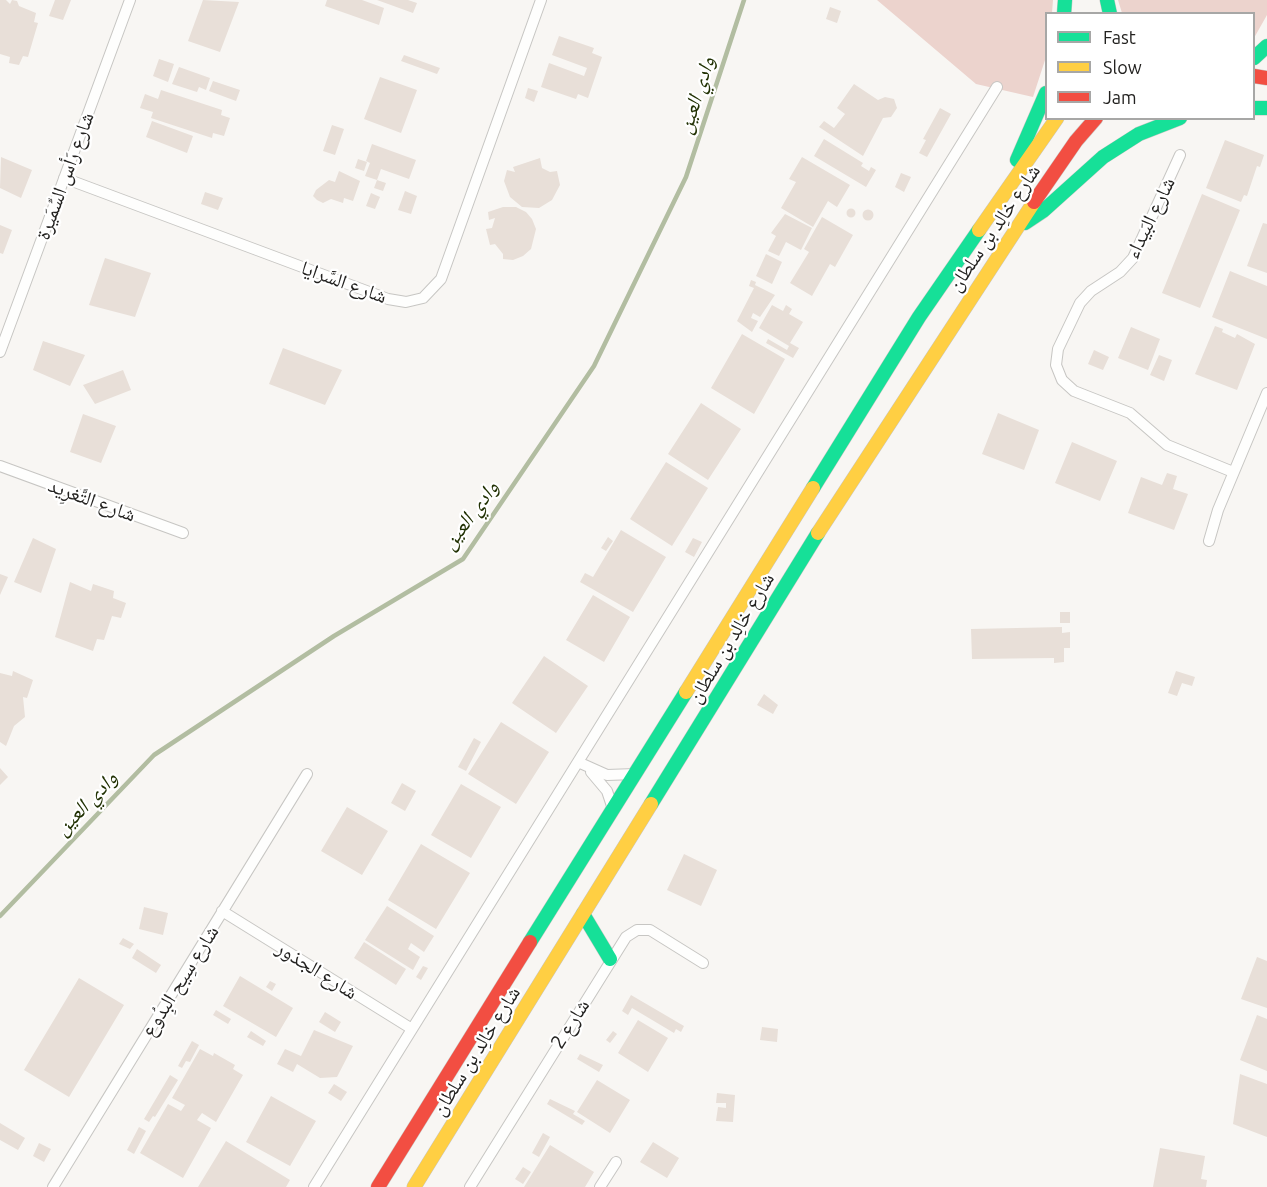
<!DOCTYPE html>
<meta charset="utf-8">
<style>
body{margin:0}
#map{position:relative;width:1267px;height:1187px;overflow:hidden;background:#f8f6f3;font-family:Ubuntu,sans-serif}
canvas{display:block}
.legend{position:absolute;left:1045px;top:12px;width:210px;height:108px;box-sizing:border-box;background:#fff;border:2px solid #a7a7a6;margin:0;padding:8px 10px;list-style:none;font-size:18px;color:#232220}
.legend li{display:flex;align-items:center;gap:12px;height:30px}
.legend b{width:30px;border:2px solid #a7a7a6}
</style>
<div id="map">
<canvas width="1267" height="1187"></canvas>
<ul class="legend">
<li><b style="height:8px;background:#16e098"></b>Fast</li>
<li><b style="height:8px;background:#ffcf43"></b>Slow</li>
<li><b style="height:8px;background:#f24e42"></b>Jam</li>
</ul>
</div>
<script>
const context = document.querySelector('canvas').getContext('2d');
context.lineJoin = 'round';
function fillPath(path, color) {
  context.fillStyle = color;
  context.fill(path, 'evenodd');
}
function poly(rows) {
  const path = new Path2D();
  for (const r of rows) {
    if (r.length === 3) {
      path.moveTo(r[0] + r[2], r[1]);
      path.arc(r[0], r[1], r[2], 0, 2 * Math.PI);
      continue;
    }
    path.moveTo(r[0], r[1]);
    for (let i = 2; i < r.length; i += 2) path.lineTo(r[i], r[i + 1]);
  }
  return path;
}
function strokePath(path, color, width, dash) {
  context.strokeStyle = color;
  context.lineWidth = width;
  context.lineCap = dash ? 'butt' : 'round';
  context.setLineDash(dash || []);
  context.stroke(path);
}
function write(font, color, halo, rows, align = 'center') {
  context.font = font + ' Ubuntu,"Noto Naskh Arabic",sans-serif';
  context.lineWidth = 4.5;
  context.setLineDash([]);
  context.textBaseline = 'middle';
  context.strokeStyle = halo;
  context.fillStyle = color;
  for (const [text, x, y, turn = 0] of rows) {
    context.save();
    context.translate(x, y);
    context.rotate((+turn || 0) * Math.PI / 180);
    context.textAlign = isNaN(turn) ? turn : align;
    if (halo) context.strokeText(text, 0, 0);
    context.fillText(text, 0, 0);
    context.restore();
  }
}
fillPath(poly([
 [877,0,1053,0,1052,13,1046,14,1046,57,1033,97,976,84],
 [1118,0,1267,0,1267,15,1254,38,1254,14,1122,13]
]), '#ecd3cd');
strokePath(poly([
 [0,916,154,755,334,636,463,559,594,366,686,177,744,0]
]), '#b2bda1', 4.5);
fillPath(poly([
 [0,0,6,0,10,4,12,0,17,1,19,6,36,13,34,22,38,23,28,57,23,56,19,65,9,63,10,57,0,54],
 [55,0,71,0,63,20,49,16],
 [203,0,239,2,220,52,188,41],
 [327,0,362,0,384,8,379,25,325,6],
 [377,0,408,0,417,3,413,13],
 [830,7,841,11,837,23,826,19],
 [559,36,594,48,592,53,602,57,588,98,578,94,576,99,541,87,549,63,584,76,587,68,552,55],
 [404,55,440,68,437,74,401,61],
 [159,59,174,64,168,82,153,76],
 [179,67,210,78,206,90,199,87,197,92,172,84],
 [380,77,417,90,401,133,364,119],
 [213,81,240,90,236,101,209,91],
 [854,84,878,100,885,97,894,99,897,108,891,117,883,118,863,156,819,127,824,121,834,128,845,114,837,108],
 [528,88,538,91,534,102,525,98],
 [161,90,222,110,221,115,230,118,224,136,213,133,212,138,151,118,153,112,140,108,145,94,158,99],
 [940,108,951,114,927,157,919,153,926,140,923,139],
 [152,121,193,136,187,153,146,137],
 [332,125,344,129,335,155,323,151],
 [824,139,863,163,861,166,869,171,871,167,876,170,866,187,814,156],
 [1225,140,1264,155,1260,167,1257,166,1247,196,1244,195,1241,202,1206,188],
 [372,144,416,160,409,179,381,169,377,180,365,176,370,163,366,161],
 [1,157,32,170,21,198,0,188],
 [802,157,850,185,837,207,828,201,813,227,781,208,796,182,789,179],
 [540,158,542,168,550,172,557,171,560,185,552,200,539,208,522,207,510,197,504,181,507,170,515,172,513,167],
 [358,159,367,162,364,171,355,168],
 [339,171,360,181,353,201,344,198,343,203,331,199,323,203,317,200,313,196,316,190,329,180,335,182],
 [901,173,911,177,904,192,895,187],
 [377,180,386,183,383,191,374,188],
 [405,191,417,196,411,214,398,210],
 [205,192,223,198,218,210,201,204],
 [371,193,380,197,375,209,366,206],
 [1202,194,1240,210,1200,308,1162,293],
 [503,207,516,207,526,212,532,219,536,229,531,249,523,256,513,260,503,259,503,254,495,244,490,245,486,229,492,228,495,218,489,220,488,212],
 [851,213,4.5],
 [868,215,5.5],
 [785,214,812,228,801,250,786,242,779,256,768,251,776,236,771,233],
 [822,217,853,235,835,267,830,264,812,296,790,283,809,252,804,249],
 [1263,223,1267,224,1267,273,1247,266],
 [0,225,12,230,3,254,0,253],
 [766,254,782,262,772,284,756,276],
 [105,258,151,273,135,317,89,305],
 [1230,271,1267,286,1267,339,1212,317],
 [751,280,756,282,755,285,775,295,760,317,753,313,751,318,758,321,752,332,737,321,754,288,749,286],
 [772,305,783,311,786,305,792,309,789,314,803,322,790,343,799,348,793,358,766,343,768,339,787,350,789,346,759,328],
 [1215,326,1223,329,1222,332,1235,338,1237,334,1255,344,1237,390,1195,374],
 [1131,327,1160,339,1148,370,1118,358],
 [742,334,785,359,754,414,711,388],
 [43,341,85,355,70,386,33,370],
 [283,348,342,370,325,405,269,384],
 [1094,350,1109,357,1103,370,1088,364],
 [1159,355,1172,360,1164,381,1150,375],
 [123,370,131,390,95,404,83,385],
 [701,403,741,429,708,480,668,454],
 [998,413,1039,430,1024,470,982,454],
 [83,414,116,426,101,463,70,452],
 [1072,442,1117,461,1100,501,1055,483],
 [666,462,708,488,672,546,630,519],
 [1167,473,1177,476,1173,489,1188,494,1174,530,1128,513,1141,477,1162,485],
 [621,530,666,557,633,612,580,582,585,573,593,577],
 [608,537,613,541,606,551,601,548],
 [33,538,56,549,41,593,14,582],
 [693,538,702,542,694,557,685,552],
 [0,574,8,577,0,595],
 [70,582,91,591,93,584,114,591,113,598,126,603,121,618,112,616,104,640,97,639,93,651,55,637],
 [593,595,630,617,604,662,566,640],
 [1060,612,1070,612,1070,623,1060,623],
 [1062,627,1062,633,1070,632,1070,648,1064,648,1064,662,1054,663,1054,658,972,659,971,629],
 [544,656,588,686,556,733,512,703],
 [13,671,33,680,27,698,23,697,25,717,14,726,6,746,0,742,0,673,12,676],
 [1176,671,1195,677,1192,686,1182,683,1177,696,1168,693],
 [764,694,778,705,773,714,757,705],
 [501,722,549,752,516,804,468,774],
 [474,738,481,742,466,771,458,767],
 [0,768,8,777,0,785],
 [402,783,416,791,405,811,391,803],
 [461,784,501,807,471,858,431,835],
 [347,807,388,831,362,875,321,851],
 [421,844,470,873,436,929,388,900],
 [684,854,717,870,701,906,667,890],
 [387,906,434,936,424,952,411,943,408,949,420,957,413,970,365,940],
 [144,907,168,913,163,935,139,929],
 [123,938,134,944,130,949,119,944],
 [364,942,406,969,396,985,354,958],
 [137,949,161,965,156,973,132,958],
 [1257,957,1267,961,1267,1008,1241,999],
 [423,966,428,968,421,980,416,977],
 [240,976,293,1008,276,1037,223,1006],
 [79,978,124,1005,69,1097,24,1070],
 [270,981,276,984,272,991,266,987],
 [631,995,684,1026,681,1032,676,1029,674,1033,632,1008,628,1015,622,1011],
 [216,1010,231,1019,228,1024,213,1015],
 [325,1012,341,1022,335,1032,319,1022],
 [1257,1015,1267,1019,1267,1071,1240,1060],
 [638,1020,668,1038,648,1072,618,1053],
 [762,1027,778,1029,777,1042,760,1040],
 [314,1030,353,1046,337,1077,320,1078,297,1064,293,1072,277,1064,285,1049,301,1056],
 [251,1031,266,1041,263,1046,247,1037],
 [613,1031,617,1034,610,1043,606,1040],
 [192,1041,199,1045,190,1062,186,1061,182,1068,178,1066],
 [200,1049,213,1056,214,1053,235,1065,233,1069,243,1075,216,1122,202,1113,197,1120,211,1128,183,1178,140,1153,168,1104,181,1111,185,1105,172,1098],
 [580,1054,603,1065,599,1072,577,1059],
 [1240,1074,1267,1084,1267,1137,1233,1124],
 [170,1075,178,1080,155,1117,153,1116,149,1122,144,1119],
 [597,1080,630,1100,610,1133,577,1112],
 [334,1084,347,1092,341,1101,328,1093],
 [717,1093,735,1095,733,1122,716,1121,718,1107,726,1108,726,1103,716,1103],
 [271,1096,316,1121,290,1166,246,1142],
 [550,1099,575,1111,573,1114,585,1121,582,1125,547,1104],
 [0,1123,25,1138,18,1150,0,1140],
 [139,1127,146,1131,134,1154,127,1150],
 [543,1133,550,1137,539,1157,532,1153],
 [226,1141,290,1180,286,1187,198,1187],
 [653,1142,679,1158,667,1178,640,1162],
 [39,1143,51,1149,44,1162,33,1156],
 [550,1145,594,1172,585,1187,524,1187],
 [1160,1148,1205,1156,1201,1179,1207,1180,1206,1187,1153,1187],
 [523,1167,531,1172,523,1184,515,1179]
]), '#e8dfd8');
const street = poly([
 [1180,155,1133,258,1120,272,1091,291,1080,303,1058,349,1056,365,1062,380,1074,391,1130,413,1167,445,1233,472],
 [64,178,388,299,406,302,423,298,441,279,541,0],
 [0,352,130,0],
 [0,466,183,533],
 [1209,541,1218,510,1267,393],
 [578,762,607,775,635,774],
 [591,772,607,791,613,809],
 [222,911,412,1029],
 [53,1187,307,774],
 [314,1187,997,87],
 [470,1187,626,937,637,930,650,930,703,963],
 [600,1187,616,1162]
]);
const fast = poly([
 [1107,0,1110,14],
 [1064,14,1065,0],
 [1254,58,1267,46],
 [1254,108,1267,108],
 [1017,160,1046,93],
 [1025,223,1043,211,1103,157,1139,134,1180,118],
 [813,488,919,317,979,230],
 [651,804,818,533],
 [583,914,610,959],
 [530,942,686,692]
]);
const slow = poly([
 [979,230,1057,118],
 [818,533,1034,202],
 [686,692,813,488],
 [414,1187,651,804]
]);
const jam = poly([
 [1254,76,1267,78],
 [1034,202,1076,141,1096,118],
 [378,1187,530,942]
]);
strokePath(street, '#c7c6c3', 12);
strokePath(fast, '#c7c6c3', 15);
strokePath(slow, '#c7c6c3', 15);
strokePath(jam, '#c7c6c3', 15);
strokePath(street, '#fefefd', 10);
strokePath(fast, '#16e098', 14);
strokePath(slow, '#ffcf43', 14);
strokePath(jam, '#f24e42', 14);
write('20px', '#232220', '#fff', [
 ["شارع رَأس السِّمَيرة",65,176,-70],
 ["شارع البَيداء",1150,218,-64],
 ["شارع خالِد بن سلطان",994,228,-56],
 ["شارع السَّرايا",344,282,20],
 ["شارع التَّغرِيد",92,500,20],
 ["شارع خالِد بن سلطان",731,638,-59],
 ["شارع الجذور",317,970,32],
 ["شارع سِيح البِدُوع",180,981,-58],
 ["شارع 2",570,1024,-58],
 ["شارع خالِد بن سلطان",476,1051,-58]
]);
write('italic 21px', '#213103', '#fff', [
 ["وادي العين",696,95,-72],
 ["وادي العين",470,515,-53],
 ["وادي العين",86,803,-46]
]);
</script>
